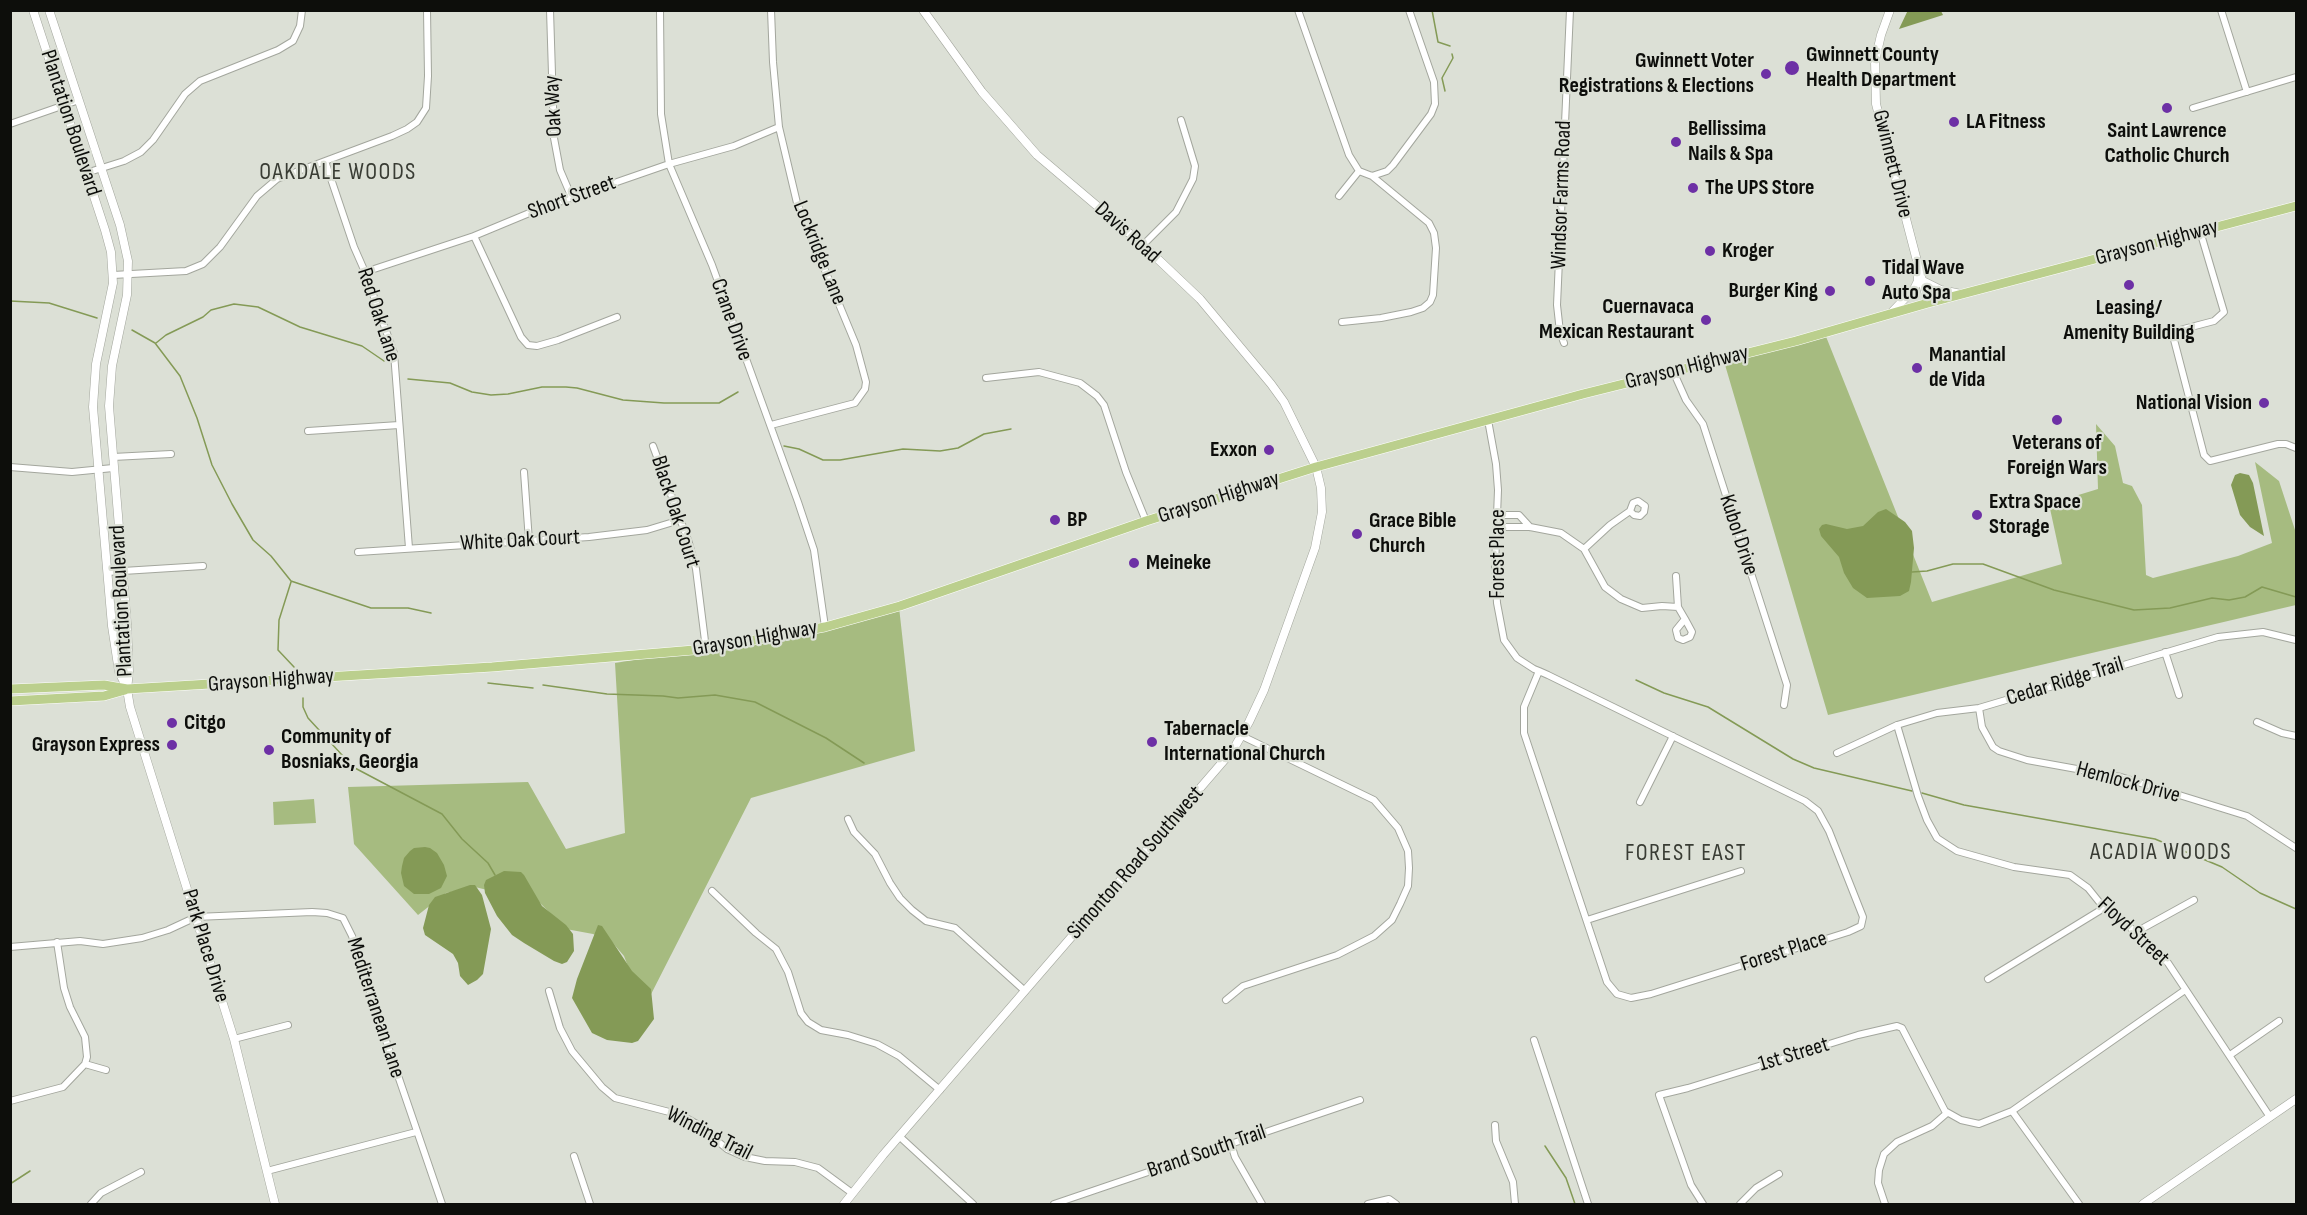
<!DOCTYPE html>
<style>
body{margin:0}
#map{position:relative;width:2307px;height:1215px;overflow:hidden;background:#dce0d6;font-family:"Sofia Sans Condensed",sans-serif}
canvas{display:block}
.frame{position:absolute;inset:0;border:12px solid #0d0e0b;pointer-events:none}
</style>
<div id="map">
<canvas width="2307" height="1215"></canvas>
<div class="frame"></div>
</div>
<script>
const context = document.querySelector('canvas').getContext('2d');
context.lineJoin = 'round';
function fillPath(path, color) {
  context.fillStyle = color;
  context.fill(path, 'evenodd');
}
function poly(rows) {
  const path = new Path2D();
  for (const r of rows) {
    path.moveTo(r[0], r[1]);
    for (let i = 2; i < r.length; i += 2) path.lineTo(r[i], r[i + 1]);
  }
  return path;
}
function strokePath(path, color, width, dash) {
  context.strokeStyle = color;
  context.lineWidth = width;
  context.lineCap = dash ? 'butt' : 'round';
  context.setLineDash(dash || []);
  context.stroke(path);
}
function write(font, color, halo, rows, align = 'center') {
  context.font = font + ' "Sofia Sans Condensed",sans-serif';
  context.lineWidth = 4.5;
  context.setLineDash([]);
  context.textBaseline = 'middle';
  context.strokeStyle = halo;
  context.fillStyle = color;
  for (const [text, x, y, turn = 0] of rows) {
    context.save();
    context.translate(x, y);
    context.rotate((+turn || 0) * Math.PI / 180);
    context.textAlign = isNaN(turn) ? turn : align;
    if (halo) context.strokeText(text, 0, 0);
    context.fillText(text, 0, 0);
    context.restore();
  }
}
fillPath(poly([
 [1825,334,1932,602,2062,564,2049,504,2098,489,2096,424,2115,446,2123,483,2132,486,2142,505,2146,575,2153,578,2238,556,2272,543,2255,462,2279,481,2296,533,2296,605,1828,715,1723,358],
 [899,607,915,751,751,798,644,1008,624,956,612,942,593,934,566,929,540,903,475,887,446,893,418,915,354,844,348,787,528,782,566,849,625,833,615,663,836,627],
 [314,799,316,823,274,825,273,802]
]), '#a6bb80');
fillPath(poly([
 [1908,10,1941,11,1943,15,1899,29],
 [2240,473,2249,475,2253,483,2264,536,2250,527,2240,515,2231,485,2235,475],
 [1886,509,1905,522,1912,531,1914,548,1911,582,1909,591,1900,596,1867,598,1853,588,1844,573,1839,557,1821,536,1819,529,1822,525,1826,524,1847,529,1863,526,1878,512],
 [425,847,430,848,437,853,444,865,447,876,441,888,429,894,414,894,404,886,401,873,402,866,404,858,410,851,414,848],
 [504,871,521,872,524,875,542,906,566,925,573,934,574,951,567,962,562,964,554,961,524,943,512,935,497,916,485,893,484,885,486,880],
 [470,885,475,885,482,895,491,929,483,974,477,980,468,985,460,976,458,963,453,954,425,935,423,928,429,905,435,897],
 [598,925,602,926,632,971,651,989,654,1019,638,1041,632,1043,607,1040,592,1033,572,998,577,979]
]), '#849a56');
strokePath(poly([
 [1432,10,1438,42,1450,46],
 [1445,91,1442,78,1453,58,1452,54],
 [10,301,49,303,97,318],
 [132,330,155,343,180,376,197,418,212,465,232,504,253,540,271,556,291,581,371,608,408,608,431,613],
 [156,343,166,335,203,317,211,310,234,304,258,307,300,327,362,346,384,361],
 [408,379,450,383,472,392,491,395,508,394,542,387,566,387,577,388,623,400,664,403,719,403,738,392],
 [784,446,799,449,823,460,840,460,903,449,940,451,958,448,984,434,1011,429],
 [1912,572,1927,571,1953,564,1983,564,2054,590,2134,610,2170,608,2212,598,2229,600,2245,597,2262,587,2296,597],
 [291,582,279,620,278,650,294,667],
 [1636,680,1664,693,1708,707,1793,759,1814,768,1912,791],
 [488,683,533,688],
 [543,685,607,694,663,696,678,698,715,695,755,702,826,738,864,763],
 [303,698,303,707,308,718,353,767,442,814,462,839,488,863,495,875],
 [1922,793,1964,805,2155,839,2222,867,2260,893,2296,909],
 [1545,1146,1566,1178,1575,1204],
 [10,1184,30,1171]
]), '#849a56', 1.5);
const minor = poly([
 [550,10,554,138,560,170,572,198],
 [660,10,661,114,669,164,712,265,798,502,814,550,825,627],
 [1298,10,1349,155,1359,171,1372,176,1387,171,1393,165,1431,114,1435,104,1434,82,1409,10],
 [2221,10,2247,92],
 [2193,108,2296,77],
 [10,124,79,100],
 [325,161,354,247,365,272,394,353,409,548],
 [86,173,124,161,141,152,153,140,185,94,200,81,278,50,293,41,300,26,302,10],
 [1339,196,1359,171],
 [2200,231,2224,312,2214,321,2172,332,2204,455,2210,461,2278,444,2286,444,2296,448],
 [474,236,521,337,528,345,537,346,558,340,617,317],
 [1143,245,1176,212,1193,179,1195,166,1181,120],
 [365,272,474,236,539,209,669,164,734,146,779,127],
 [113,275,186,271,203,264,220,247,257,196,277,179,392,136,407,129,417,122,426,108,428,76,427,10],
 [1342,322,1381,318,1411,312,1423,308,1430,302,1433,295,1436,248,1434,233,1429,223,1372,176],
 [1564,343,1560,332,1557,305,1570,10],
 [1673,371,1686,400,1703,424,1787,685,1784,705],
 [986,378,1039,372,1080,383,1097,396,1104,405,1126,472,1146,521],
 [1488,420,1496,464,1498,490,1495,567,1497,603,1504,640,1517,658,1534,669,1539,671,1548,675,1805,801,1818,811,1829,831,1863,917,1861,926,1848,932,1651,994,1631,998,1617,994,1607,982,1524,733,1524,707,1539,671],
 [771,425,855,403,865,389,866,382,856,345,797,203,779,127,773,62,771,10],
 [308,431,399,425],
 [653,446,689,543,696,569,706,649],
 [113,457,171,454],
 [10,467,72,472,113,468],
 [524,472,529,541],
 [1497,515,1519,515,1530,527],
 [1497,527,1530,527,1561,533,1584,549,1605,587,1621,599,1642,608,1662,606,1678,607],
 [1584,549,1610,525,1630,511,1633,503,1638,501,1645,506,1644,512,1640,516,1634,515,1630,511],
 [358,552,589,537,647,530,680,520],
 [107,572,203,566],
 [1676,576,1678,607,1685,619],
 [1685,619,1692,632,1690,637,1683,640,1678,638,1676,630,1685,619],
 [2165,652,2179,695],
 [1979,708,1982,727,1993,747,1999,751,2027,760,2121,777,2247,816,2296,848],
 [2257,722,2282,733,2296,736],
 [1897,725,1918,796,1927,820,1937,838,1957,851,2014,867,2070,875,2088,888,2104,908,2136,932,2168,963,2270,1117],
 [1837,753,1897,725,1937,713,1979,708,2218,637,2263,632,2296,640],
 [1640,802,1673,736],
 [848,819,854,832,875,854,890,883,900,898,912,910,926,921,955,928,1025,991],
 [712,891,756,933,776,949,788,972,801,1013,808,1022,821,1030,848,1035,877,1044,899,1056,940,1090],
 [1587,920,1741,871],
 [2136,932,2194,900],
 [10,947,80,941,103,944,142,938,168,930,196,917,312,912,327,913,343,918,352,936,380,1023,442,1204],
 [1988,979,2104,908],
 [549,991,560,1028,572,1051,602,1087,615,1098,681,1115,697,1124,727,1149,745,1157,765,1161,795,1162,818,1168,852,1193],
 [1226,1000,1243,986,1337,955,1374,936,1392,920,1400,904,1408,886,1409,868,1408,851,1398,828,1374,800,1242,736],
 [234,1039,288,1025],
 [1534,1040,1588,1204],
 [2230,1055,2279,1021],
 [85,1064,106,1070],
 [10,1101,63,1087,85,1064,87,1057,85,1037,70,1007,64,988,57,942],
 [2012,1111,2079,1204],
 [1495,1125,1496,1141,1513,1182,1515,1204],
 [899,1136,973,1204],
 [1231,1144,1235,1157,1262,1204],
 [574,1156,590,1204],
 [267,1171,416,1132],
 [91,1204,101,1193,141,1172],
 [1054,1204,1360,1100],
 [1368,1204,1389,1199,1396,1204],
 [1703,1204,1691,1185,1659,1095,1688,1088,1858,1035,1897,1026,1902,1028,1945,1111,1961,1120,1979,1124,2012,1111,2185,990],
 [1740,1204,1756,1188,1779,1174],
 [1885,1204,1878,1183,1879,1170,1884,1154,1897,1142,1932,1126,1947,1113]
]);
const tertiary = poly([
 [33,10,105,230,111,252,113,283,96,364,93,407,112,626,119,672,127,688],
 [49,10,120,225,128,261,127,295,112,366,109,406,127,624,129,672,127,689,130,707,234,1039,275,1204],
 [1890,10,1881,35,1875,61,1876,104,1928,303],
 [1923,281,1941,290,1961,294],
 [1890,314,1914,289,1918,281,1918,274],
 [844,1204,883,1155,1233,750,1249,722,1264,690,1315,548,1322,512,1321,488,1316,467,1284,402,1271,384,1200,299,1143,245,1037,155,982,92,923,10],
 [2143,1204,2296,1099]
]);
const primary = poly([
 [10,689,104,685,127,689,492,667,706,649,825,627,900,606,1146,521,1316,467,1583,394,1796,341,1928,303,2296,206],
 [10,701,104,696,125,690]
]);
strokePath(minor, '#a3a69d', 8);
strokePath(tertiary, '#a3a69d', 9);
strokePath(primary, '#fff', 10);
strokePath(minor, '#fff', 6);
strokePath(tertiary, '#fff', 8);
strokePath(primary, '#bbcf8d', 9);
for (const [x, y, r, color] of [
 [1792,68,8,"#6d30a5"],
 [1766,74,6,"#6d30a5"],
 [2167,108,6,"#6d30a5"],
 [1954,122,6,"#6d30a5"],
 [1676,142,6,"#6d30a5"],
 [1693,188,6,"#6d30a5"],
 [1710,251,6,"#6d30a5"],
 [1870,281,6,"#6d30a5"],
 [2129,285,6,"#6d30a5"],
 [1830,291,6,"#6d30a5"],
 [1706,320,6,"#6d30a5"],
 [1917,368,6,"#6d30a5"],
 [2264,403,6,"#6d30a5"],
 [2057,420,6,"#6d30a5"],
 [1269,450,6,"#6d30a5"],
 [1977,515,6,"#6d30a5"],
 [1055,520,6,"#6d30a5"],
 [1357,534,6,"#6d30a5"],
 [1134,563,6,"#6d30a5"],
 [172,723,6,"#6d30a5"],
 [1152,742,6,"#6d30a5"],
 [172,745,6,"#6d30a5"],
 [269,750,6,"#6d30a5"]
]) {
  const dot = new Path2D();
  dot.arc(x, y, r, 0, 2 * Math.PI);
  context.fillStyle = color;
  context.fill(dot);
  strokePath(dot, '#dce0d6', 2);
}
write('bold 22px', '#0d0e0b', '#dce0d6', [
 ["Gwinnett County",1806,55],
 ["Health Department",1806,80],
 ["Gwinnett Voter",1754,61,"right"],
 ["Registrations & Elections",1754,86,"right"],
 ["LA Fitness",1966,122],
 ["Bellissima",1688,129],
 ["Nails & Spa",1688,154],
 ["Saint Lawrence",2167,131,"center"],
 ["Catholic Church",2167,156,"center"],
 ["The UPS Store",1705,188],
 ["Kroger",1722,251],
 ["Tidal Wave",1882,268],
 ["Auto Spa",1882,293],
 ["Burger King",1818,291,"right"],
 ["Cuernavaca",1694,307,"right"],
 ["Mexican Restaurant",1694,332,"right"],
 ["Leasing/",2129,308,"center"],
 ["Amenity Building",2129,333,"center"],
 ["Manantial",1929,355],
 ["de Vida",1929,380],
 ["National Vision",2252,403,"right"],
 ["Veterans of",2057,443,"center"],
 ["Foreign Wars",2057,468,"center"],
 ["Exxon",1257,450,"right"],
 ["Extra Space",1989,502],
 ["Storage",1989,527],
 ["BP",1067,520],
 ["Grace Bible",1369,521],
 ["Church",1369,546],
 ["Meineke",1146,563],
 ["Citgo",184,723],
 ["Tabernacle",1164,729],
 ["International Church",1164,754],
 ["Community of",281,737],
 ["Bosniaks, Georgia",281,762],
 ["Grayson Express",160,745,"right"]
], 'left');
write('22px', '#0d0e0b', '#dce0d6', [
 ["Oak Way",554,106,-93],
 ["Plantation Boulevard",70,123,72],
 ["Gwinnett Drive",1892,164,76],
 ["Windsor Farms Road",1562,195,-88],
 ["Short Street",572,198,-20],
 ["Davis Road",1127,233,42],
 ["Grayson Highway",2157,243,-15],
 ["Lockridge Lane",819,253,68],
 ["Red Oak Lane",378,315,72],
 ["Crane Drive",731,320,70],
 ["Grayson Highway",1687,368,-14],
 ["Grayson Highway",1219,498,-18],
 ["Black Oak Court",675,512,72],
 ["Kubol Drive",1738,535,72],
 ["White Oak Court",520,541,-3],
 ["Forest Place",1498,554,-90],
 ["Plantation Boulevard",122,601,-93],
 ["Grayson Highway",755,639,-10],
 ["Grayson Highway",271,681,-4],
 ["Cedar Ridge Trail",2065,682,-17],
 ["Hemlock Drive",2128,783,15],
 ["Simonton Road Southwest",1136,863,-49],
 ["Floyd Street",2133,932,43],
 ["Park Place Drive",205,946,73],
 ["Forest Place",1784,952,-18],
 ["Mediterranean Lane",375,1008,72],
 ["1st Street",1794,1055,-17],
 ["Winding Trail",709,1134,27],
 ["Brand South Trail",1207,1152,-19]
]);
context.letterSpacing = '1.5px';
write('24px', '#393c34', '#dce0d6', [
 ["OAKDALE WOODS",338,173],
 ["ACADIA WOODS",2161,853],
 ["FOREST EAST",1686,854]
]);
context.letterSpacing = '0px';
</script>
